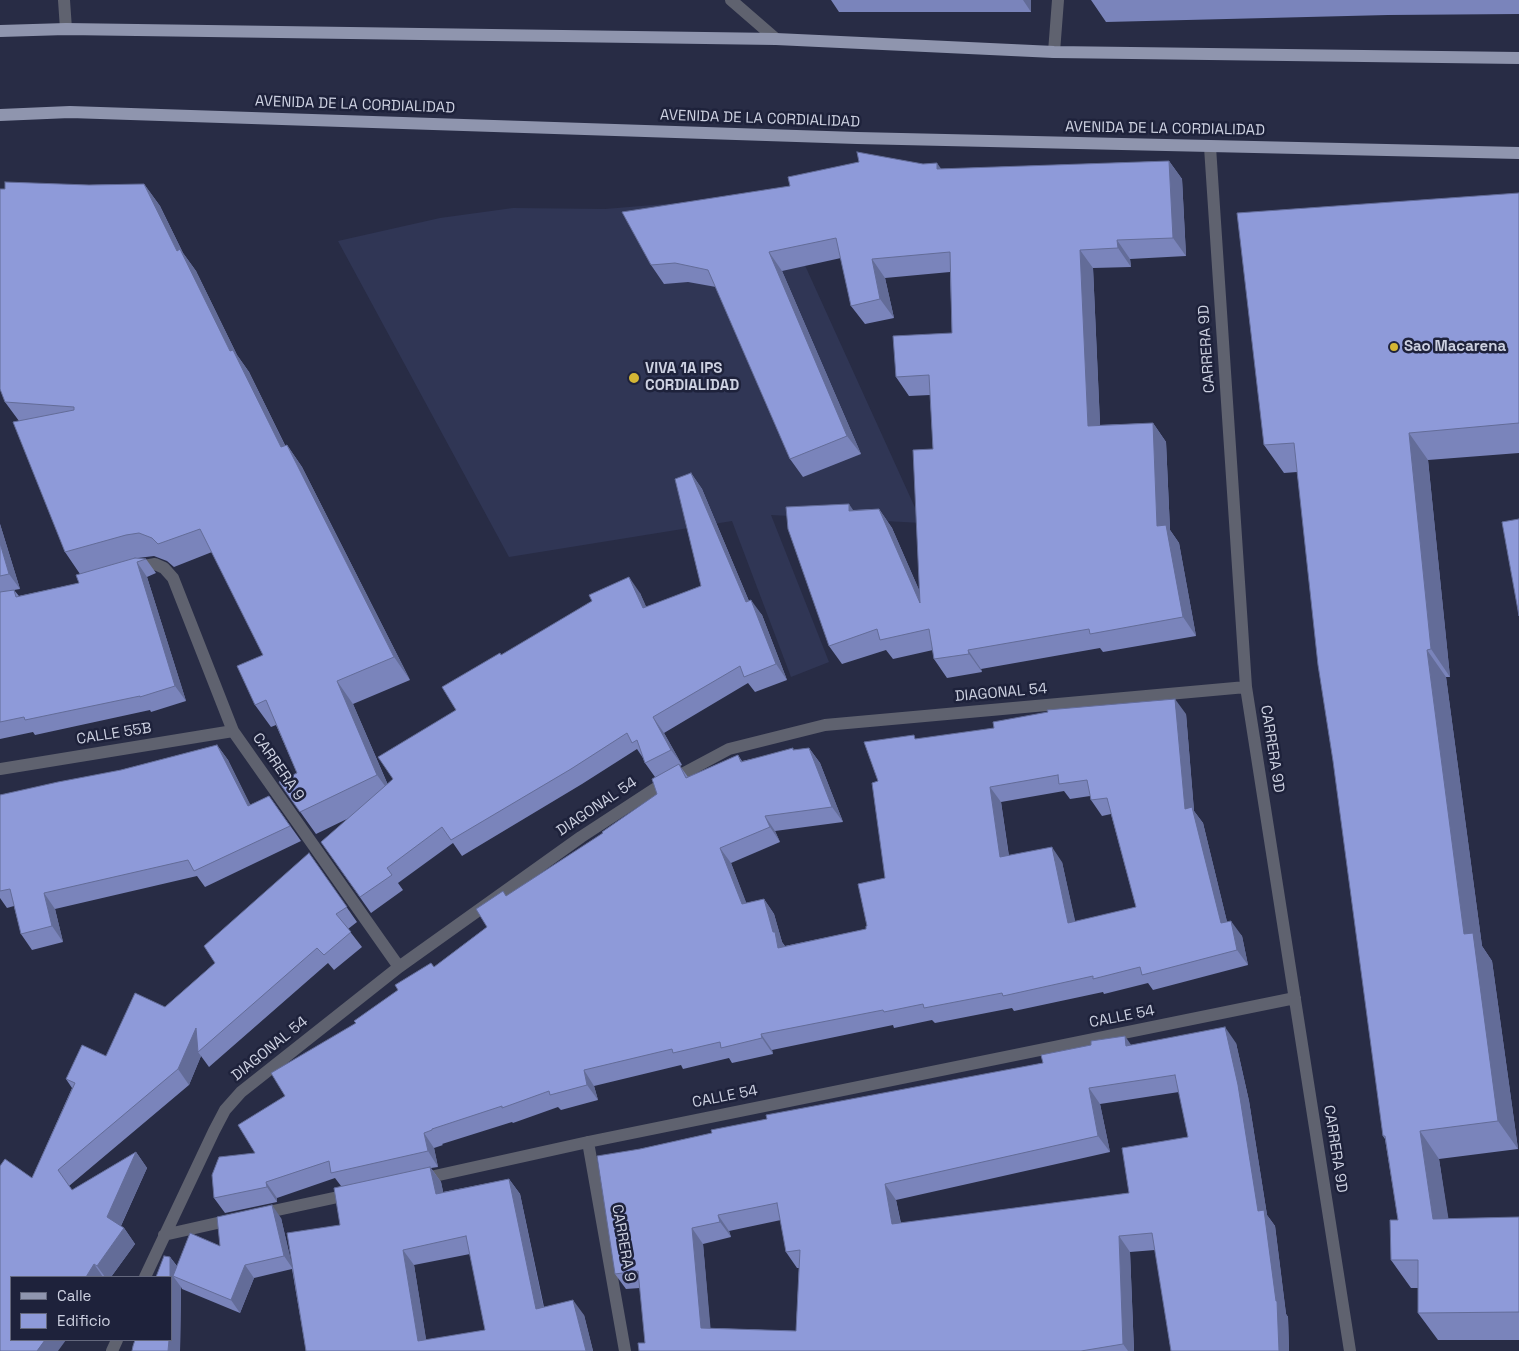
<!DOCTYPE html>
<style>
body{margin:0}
#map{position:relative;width:1519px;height:1351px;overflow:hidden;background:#282c45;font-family:"Space Grotesk",sans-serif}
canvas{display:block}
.legend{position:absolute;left:10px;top:1276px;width:162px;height:65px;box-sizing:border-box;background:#1e223b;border:1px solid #64687d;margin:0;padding:6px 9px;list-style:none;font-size:15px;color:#cdd1e1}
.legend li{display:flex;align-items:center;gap:10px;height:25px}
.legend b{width:25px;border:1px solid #64687d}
</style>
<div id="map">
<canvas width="1519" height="1351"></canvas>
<ul class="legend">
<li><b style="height:6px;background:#8f95ae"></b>Calle</li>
<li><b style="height:14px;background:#8e9ad9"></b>Edificio</li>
</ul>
</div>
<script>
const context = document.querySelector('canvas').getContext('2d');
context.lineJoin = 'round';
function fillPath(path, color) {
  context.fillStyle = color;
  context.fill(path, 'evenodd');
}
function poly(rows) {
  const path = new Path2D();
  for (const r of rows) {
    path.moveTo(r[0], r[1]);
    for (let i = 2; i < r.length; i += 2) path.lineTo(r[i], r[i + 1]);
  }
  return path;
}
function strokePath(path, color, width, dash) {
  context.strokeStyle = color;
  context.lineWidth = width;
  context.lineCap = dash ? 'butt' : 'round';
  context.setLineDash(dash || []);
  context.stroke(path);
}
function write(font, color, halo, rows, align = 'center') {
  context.font = font + ' "Space Grotesk",sans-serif';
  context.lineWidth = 5;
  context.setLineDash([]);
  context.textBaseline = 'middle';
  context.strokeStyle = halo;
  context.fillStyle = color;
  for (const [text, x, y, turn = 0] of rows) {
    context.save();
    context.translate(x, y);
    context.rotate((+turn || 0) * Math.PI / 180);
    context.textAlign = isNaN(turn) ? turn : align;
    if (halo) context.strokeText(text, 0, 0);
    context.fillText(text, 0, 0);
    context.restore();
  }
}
fillPath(poly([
 [773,195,922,523,771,515,829,662,791,677,732,521,509,557,338,241,440,218,513,208,605,209]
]), '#303655');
strokePath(poly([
 [64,0,66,29],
 [731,0,776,39],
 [1054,52,1058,0],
 [1210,147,1246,687,1350,1351],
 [133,568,155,564,164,568,173,578,233,731,399,967],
 [0,769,233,731],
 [588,1142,625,1351],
 [421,1179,588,1142,1295,998],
 [259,1214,352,1194],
 [164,1235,235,1219],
 [145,1277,214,1131,225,1110,241,1092,399,967,581,837,656,788,729,749,825,725,1246,687],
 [112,1351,117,1340]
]), '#5f626f', 12);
strokePath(poly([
 [0,31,66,29,776,39,1054,52,1519,58],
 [0,115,70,112,857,138,1519,153]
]), '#8f95ae', 12);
fillPath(poly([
 [831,0,1031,0,1031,12,839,12],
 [1091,0,1519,0,1519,14,1388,15,1106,22],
 [1169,161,1182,179,1186,256,1130,259,1131,267,1093,268,1100,425,1153,423,1166,442,1170,530,1179,543,1196,636,1103,652,1100,648,981,669,982,672,947,678,934,659,933,650,893,659,886,650,842,664,829,646,853,510,879,509,892,528,919,590,933,449,930,395,909,396,896,377,952,333,950,272,885,278,894,318,865,324,851,306,841,258,782,271,861,454,803,477,790,459,716,287,688,282,664,284,651,265,941,169],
 [144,184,160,206,183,253,196,271,237,355,249,372,285,445,287,445,302,467,410,680,353,704,388,785,393,779,456,710,502,655,640,593,646,607,701,586,691,473,702,489,749,601,762,615,787,680,755,692,748,683,664,733,682,765,680,766,688,777,738,755,742,761,794,750,809,748,820,763,843,822,775,831,780,842,731,863,746,903,764,899,774,914,782,942,785,946,866,929,885,878,878,781,917,739,1186,714,1194,811,1203,823,1227,922,1242,936,1248,965,1153,990,1148,983,1104,994,1103,992,1014,1011,1012,1008,935,1023,932,1020,894,1028,893,1025,772,1050,773,1054,732,1063,729,1058,683,1069,681,1065,594,1086,598,1100,561,1110,558,1107,513,1123,512,1122,442,1144,443,1145,434,1148,438,1167,431,1168,441,1182,443,1192,509,1179,520,1194,544,1307,584,1315,593,1351,306,1351,292,1269,254,1278,240,1313,182,1289,181,1287,180,1351,132,1351,170,1257,177,1266,281,1218,292,1266,340,1225,341,1186,335,1178,277,1198,277,1202,225,1213,214,1198,255,1153,285,1096,356,1023,434,967,487,927,507,896,603,833,657,794,655,777,645,763,643,758,637,749,582,784,462,856,453,843,398,883,403,890,371,913,321,842,349,818,316,834,279,782,297,773,276,725,271,727,255,705,263,655,212,552,174,567,167,561,154,556,138,558,146,559,156,573,147,577,186,701,151,712,150,710,35,735,33,732,0,739,0,524,20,589,14,590,19,596,79,583,80,574,65,552,19,421,5,402,89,185],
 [1064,791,1070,799,1090,796,1091,800,1102,816,1111,814,1136,907,1075,922,1062,862,1009,856,1001,802],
 [470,1254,485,1330,426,1340,414,1265],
 [1519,193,1519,453,1428,460,1450,677,1446,677,1482,946,1492,961,1518,1149,1439,1159,1448,1219,1519,1217,1519,1340,1438,1340,1418,1313,1418,1288,1411,1288,1391,1260,1398,1220,1385,1139,1383,1136,1297,472,1284,473,1264,445],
 [217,745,228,760,250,805,269,796,301,841,205,887,197,876,55,909,63,942,32,950,21,934,14,906,7,908,0,898,0,795,121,770],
 [309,853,357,922,348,929,362,947,334,970,328,963,209,1067,201,1056,189,1085,69,1186,72,1190,136,1152,147,1168,121,1226,124,1228,135,1244,111,1277,11,1277,32,1178,72,1088,66,1079,106,1056,165,1007,215,963],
 [1236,1043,1249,1101,1267,1215,1275,1226,1286,1314,1288,1317,1289,1351,1171,1351,1155,1250,1130,1252,1134,1351,639,1351,645,1343,640,1288,626,1289,615,1274,640,1149,712,1133,767,1119,1131,1045],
 [1179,1092,1188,1137,1129,1193,901,1223,896,1200,1110,1152,1100,1104],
 [781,1220,786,1252,797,1268,799,1268,796,1331,710,1328,703,1244,731,1237,729,1231]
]), '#7a84bb');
fillPath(poly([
 [1023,0,1031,0,1031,12],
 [1169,161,1182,179,1186,256,1173,238],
 [937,163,950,181,937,169],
 [144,184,160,206,183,253,196,271,237,355,249,372,297,470,281,447,177,251],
 [1117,240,1130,259,1131,267,1118,248],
 [1080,250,1093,268,1101,445,1088,426],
 [769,252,782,271,861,454,847,436],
 [872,259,885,278,894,318,880,299],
 [1153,423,1166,442,1170,530,1179,543,1196,636,1183,617,1157,526],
 [1409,433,1428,460,1450,677,1431,649],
 [287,445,302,467,410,680,394,657],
 [691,473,702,489,756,618,746,602],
 [849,504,862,523,849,511],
 [879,509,892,528,933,622,920,603],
 [0,524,20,589,9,574,0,543],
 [137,562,147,577,186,701,175,686],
 [629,577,640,593,654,624,643,608],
 [751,600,762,615,787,680,776,664],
 [968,650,981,669,982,672,969,654],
 [1427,650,1446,677,1482,946,1492,961,1518,1149,1498,1121,1464,934],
 [337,681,353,704,393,797,377,775],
 [1175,699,1186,714,1194,811,1203,823,1231,938,1221,923,1185,809],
 [653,717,664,733,682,765,671,750],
 [217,745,228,760,259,822,248,806],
 [809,748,820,763,843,822,832,807],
 [990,787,1001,802,1011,872,1000,857],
 [765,816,775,831,780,842,770,827],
 [1052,847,1062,862,1079,938,1068,923],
 [720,848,731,863,753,920,742,904],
 [44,893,55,909,63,942,52,926],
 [764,899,774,914,782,942,785,947,778,948,773,932],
 [1231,921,1242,936,1248,965,1237,950],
 [1225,1027,1236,1043,1249,1101,1267,1215,1275,1226,1286,1314,1288,1317,1289,1351,1279,1351,1276,1301,1258,1211],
 [196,1028,198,1052,201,1056,189,1085,178,1069],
 [761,1034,772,1050,773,1054,762,1038],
 [1125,1036,1136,1052,1126,1046],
 [584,1070,594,1086,598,1100,587,1085],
 [1089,1088,1100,1104,1110,1152,1098,1136],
 [1420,1131,1439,1159,1453,1247,1433,1219],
 [424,1133,434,1148,438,1167,428,1151],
 [136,1152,147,1168,118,1232,107,1217],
 [430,1167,441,1182,447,1209,436,1194],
 [509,1179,520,1194,547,1324,536,1309],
 [266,1182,277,1198,277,1202,267,1187],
 [885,1184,896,1200,904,1240,892,1224],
 [272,1205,281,1218,293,1269,284,1256],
 [718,1215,729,1231,731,1237,720,1222],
 [124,1228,135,1244,111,1277,105,1277,97,1266],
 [692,1228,703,1244,712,1344,701,1328],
 [1119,1236,1130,1252,1134,1351,1128,1351,1123,1344],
 [403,1250,414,1265,428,1351,418,1341],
 [170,1257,181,1272,173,1276,181,1287,180,1351,168,1351,169,1340,171,1340,171,1277,170,1277],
 [94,1264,103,1277,86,1277],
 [245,1265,254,1278,240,1313,231,1300],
 [573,1300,584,1315,593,1351,586,1351],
 [45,1340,66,1340,58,1351,37,1351]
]), '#636c98');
const building = poly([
 [857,152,923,164,937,163,937,169,1169,161,1173,238,1117,240,1118,248,1080,250,1088,426,1153,423,1157,526,1166,525,1183,617,1090,634,1089,629,968,650,969,654,934,659,929,629,880,640,877,629,829,646,788,529,786,507,849,504,849,511,879,509,920,603,913,450,933,449,929,375,896,377,893,336,952,333,950,252,872,259,880,299,851,306,836,238,769,252,847,436,790,459,708,270,675,263,651,265,622,212,790,186,788,177,859,162,857,152],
 [5,182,89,185,144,184,177,251,180,249,230,351,233,350,281,447,287,445,394,657,337,681,377,775,300,812,279,782,297,773,266,700,255,705,237,666,263,655,200,529,158,544,152,538,139,533,126,535,65,552,13,422,74,410,74,407,5,402,0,389,0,189,5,189,5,182],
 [1519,193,1519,423,1409,433,1431,649,1427,650,1464,934,1473,933,1498,1121,1420,1131,1433,1219,1519,1217,1519,1312,1418,1313,1418,1260,1391,1260,1390,1220,1398,1220,1385,1136,1383,1136,1333,761,1318,665,1294,443,1264,445,1237,213,1519,193],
 [691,473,746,602,751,600,776,664,744,677,740,666,653,717,671,750,645,763,637,740,632,743,627,733,571,769,451,840,442,827,387,868,392,875,360,897,321,842,393,779,378,757,456,710,442,687,500,653,501,655,592,601,589,595,629,577,643,608,701,586,675,479,691,473],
 [1519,519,1519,616,1502,522,1519,519],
 [0,543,9,574,0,576,0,543],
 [135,558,146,559,137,562,175,686,140,697,140,696,25,720,24,717,0,722,0,592,14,590,16,597,79,583,76,575,135,558],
 [1175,699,1185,809,1192,807,1221,923,1231,921,1237,950,1142,975,1140,967,1093,979,1093,976,1003,996,1002,993,924,1008,923,1004,884,1012,883,1010,761,1034,762,1038,721,1048,720,1042,673,1053,672,1049,584,1070,587,1085,550,1095,549,1091,502,1108,502,1106,432,1129,432,1130,424,1133,428,1151,331,1173,329,1161,266,1182,267,1187,214,1198,212,1175,219,1157,255,1153,238,1125,285,1096,271,1073,356,1023,354,1021,398,990,395,985,431,963,434,967,487,927,476,909,503,891,506,896,603,833,602,832,657,794,652,779,679,764,686,778,738,755,741,762,793,748,793,750,809,748,832,807,765,816,770,827,720,848,742,904,764,899,773,932,775,932,778,948,866,929,866,926,867,926,858,884,885,878,872,783,878,781,864,742,914,735,915,739,994,728,993,722,1048,712,1047,710,1175,699],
 [1058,775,1059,784,1087,780,1091,800,1107,798,1136,907,1068,923,1052,847,1000,857,990,787,1058,775],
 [217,745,248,806,269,796,290,826,194,871,188,860,44,893,52,926,21,934,10,889,0,891,0,795,58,782,121,770,217,745],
 [309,853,347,907,336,914,351,932,324,955,317,948,198,1052,196,1028,178,1069,58,1170,72,1190,136,1152,107,1217,124,1228,97,1266,94,1264,86,1277,11,1277,11,1340,45,1340,37,1351,0,1351,0,1166,5,1159,32,1178,75,1083,66,1079,82,1045,106,1056,135,993,165,1007,215,963,204,946,309,853],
 [1225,1027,1238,1085,1258,1211,1264,1210,1276,1301,1277,1301,1279,1351,1171,1351,1152,1233,1119,1236,1123,1344,1081,1351,639,1351,638,1343,645,1343,638,1271,615,1274,597,1156,640,1149,712,1133,711,1130,767,1119,766,1115,1043,1063,1041,1055,1091,1045,1091,1041,1125,1036,1126,1046,1225,1027],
 [1175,1075,1188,1137,1122,1148,1129,1193,892,1224,885,1184,1098,1136,1089,1088,1175,1075],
 [777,1203,786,1252,800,1250,796,1331,701,1328,692,1228,720,1222,718,1215,777,1203],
 [430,1167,436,1194,509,1179,536,1309,573,1300,586,1351,306,1351,287,1233,340,1225,334,1188,430,1167],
 [466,1236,485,1330,418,1341,403,1250,466,1236],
 [272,1205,284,1256,245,1265,231,1300,173,1276,190,1233,220,1246,217,1217,272,1205],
 [164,1256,170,1257,170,1277,156,1277,164,1256],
 [135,1340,169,1340,168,1351,132,1351,133,1346,135,1340]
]);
fillPath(building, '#8e9ad9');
strokePath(building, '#636c98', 1);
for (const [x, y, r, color] of [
 [1394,347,5,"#d4b635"],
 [634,378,6,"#d4b635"]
]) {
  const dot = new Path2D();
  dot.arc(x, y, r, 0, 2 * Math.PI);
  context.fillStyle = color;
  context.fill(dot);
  strokePath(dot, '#1e223b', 2);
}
write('15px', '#cdd1e1', '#1e223b', [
 ["AVENIDA DE LA CORDIALIDAD",355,105,2],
 ["AVENIDA DE LA CORDIALIDAD",760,119,2],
 ["AVENIDA DE LA CORDIALIDAD",1165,129,1],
 ["CARRERA 9D",1207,349,-94],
 ["DIAGONAL 54",1001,693,-5],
 ["CALLE 55B",114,734,-9],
 ["CARRERA 9D",1272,749,81],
 ["CARRERA 9",278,767,55],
 ["DIAGONAL 54",597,807,-34],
 ["CALLE 54",1122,1017,-11],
 ["DIAGONAL 54",270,1049,-39],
 ["CALLE 54",725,1097,-11],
 ["CARRERA 9D",1335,1149,81],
 ["CARRERA 9",623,1243,80]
]);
write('bold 15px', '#cdd1e1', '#1e223b', [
 ["Sao Macarena",1404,347],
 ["VIVA 1A IPS",645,369],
 ["CORDIALIDAD",645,386]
], 'left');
</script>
